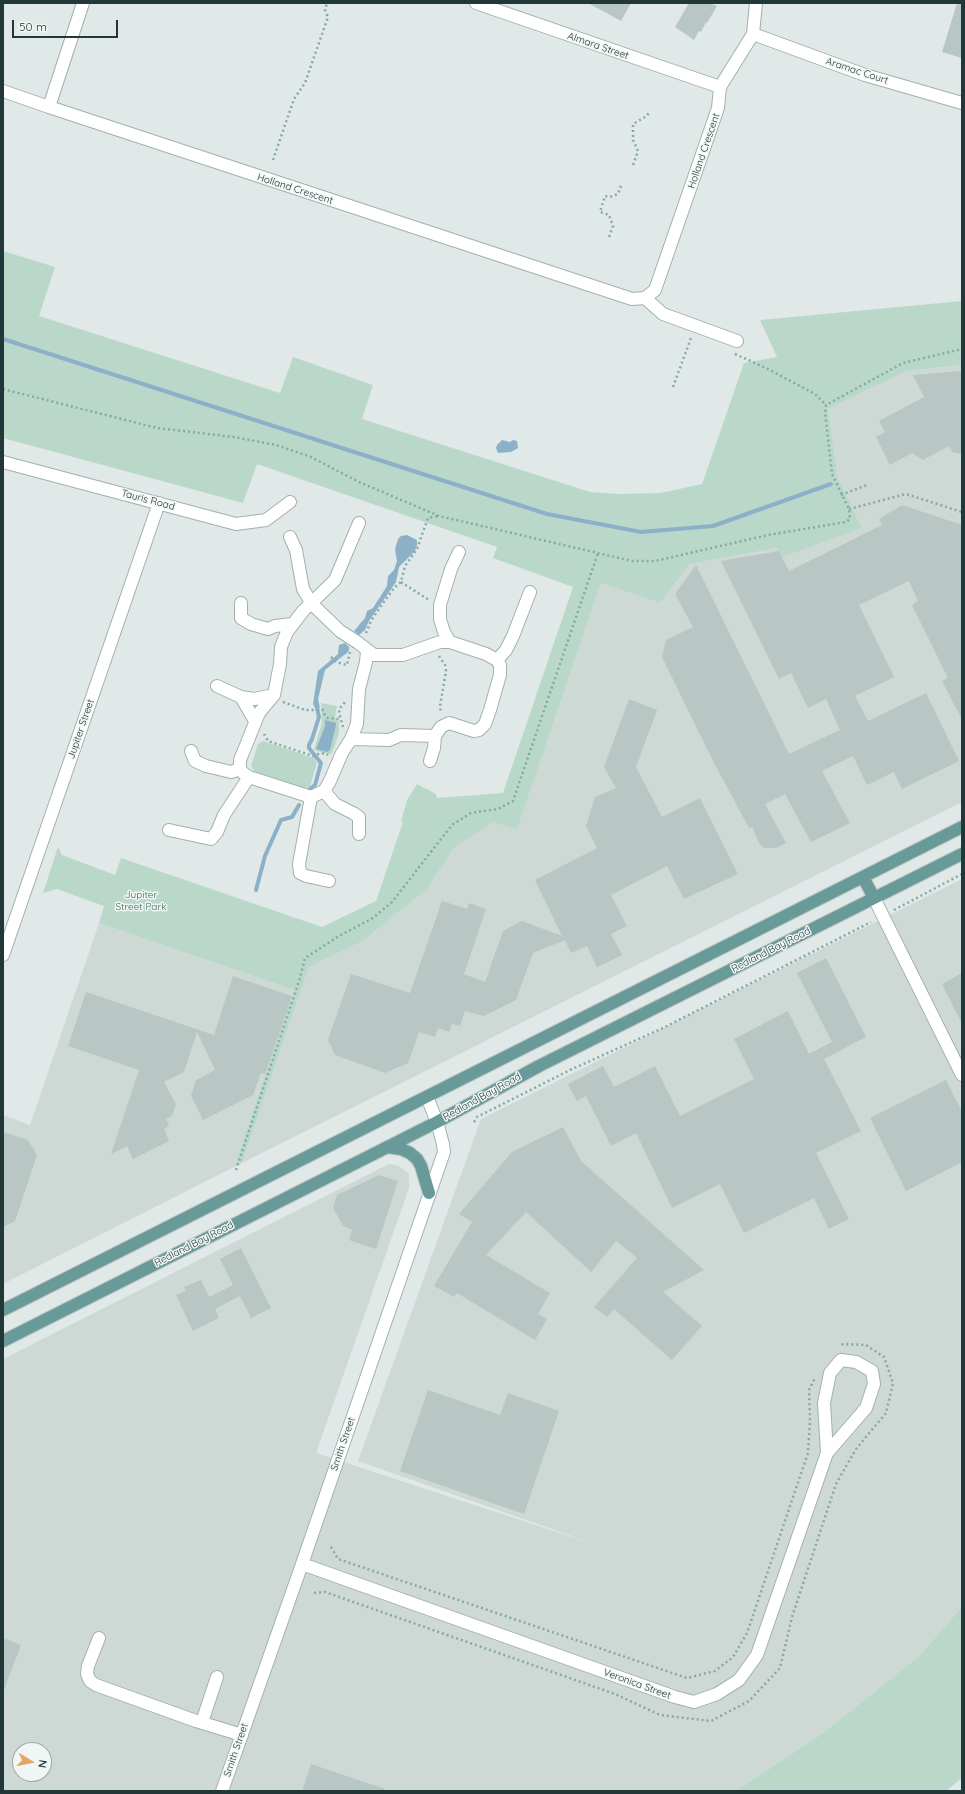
<!DOCTYPE html>
<style>
body{margin:0}
#map{position:relative;width:965px;height:1794px;overflow:hidden;background:#e0e9e7;font-family:Quicksand,sans-serif}
canvas{display:block}
.frame{position:absolute;inset:0;border:4px solid #223737;pointer-events:none}
.north{position:absolute;left:12px;top:1742px;width:40px;height:40px;box-sizing:border-box;background:#f0f6f4;border:1px solid #9eaaa8;border-radius:50%;rotate:100deg;font-size:11px;font-weight:700;line-height:16px;text-align:center;color:#223737}
.north::after{content:'';display:block;margin:auto;width:14px;height:18px;background:#e3a464;clip-path:polygon(50% 0,100% 100%,50% 72%,0 100%)}
.scale{position:absolute;left:12px;top:20px;width:106px;height:18px;box-sizing:border-box;border:2px solid #223737;border-top:0;padding-left:5px;font-size:12px;line-height:14px;white-space:nowrap;color:#223737;-webkit-text-stroke:3px #f0f6f4;paint-order:stroke}
</style>
<div id="map">
<canvas width="965" height="1794"></canvas>
<div class="frame"></div>
<div class="north">N</div>
<div class="scale">50 m</div>
</div>
<script>
const context = document.querySelector('canvas').getContext('2d');
context.lineJoin = 'round';
function fillPath(path, color) {
  context.fillStyle = color;
  context.fill(path, 'evenodd');
}
function poly(rows) {
  const path = new Path2D();
  for (const r of rows) {
    path.moveTo(r[0], r[1]);
    for (let i = 2; i < r.length; i += 2) path.lineTo(r[i], r[i + 1]);
  }
  return path;
}
function strokePath(path, color, width, dash) {
  context.strokeStyle = color;
  context.lineWidth = width;
  context.lineCap = dash ? 'butt' : 'round';
  context.setLineDash(dash || []);
  context.stroke(path);
}
function write(font, color, halo, rows, align = 'center') {
  context.font = font + ' Quicksand,sans-serif';
  context.lineWidth = 3;
  context.setLineDash([]);
  context.textBaseline = 'middle';
  context.strokeStyle = halo;
  context.fillStyle = color;
  for (const [text, x, y, turn = 0] of rows) {
    context.save();
    context.translate(x, y);
    context.rotate((+turn || 0) * Math.PI / 180);
    context.textAlign = isNaN(turn) ? turn : align;
    if (halo) context.strokeText(text, 0, 0);
    context.fillText(text, 0, 0);
    context.restore();
  }
}
fillPath(poly([
 [962,365,962,802,242,1163,309,967,363,941,426,890,454,848,493,821,517,830,601,583,660,603,690,564,777,548,862,528,836,473,837,472,828,409,907,371],
 [962,879,962,1607,919,1656,823,1733,736,1791,3,1791,3,1359,389,1164,399,1166,409,1174,409,1188,316,1453,600,1546,358,1461,481,1119],
 [20,1750,44,1750,44,1774,20,1774],
 [99,923,294,990,234,1167,3,1284,3,1115,30,1125]
]), '#ced9d6');
fillPath(poly([
 [3,251,55,267,39,316,280,393,293,357,373,385,362,419,590,492,618,494,661,493,702,484,744,363,777,357,760,320,962,301,962,365,907,371,828,409,837,472,836,473,862,528,782,557,777,548,690,564,660,603,601,583,517,830,493,822,454,848,426,890,363,941,309,967,242,1163,234,1167,294,990,99,923,104,906,57,889,43,893,58,847,62,855,115,875,121,858,322,927,376,901,403,822,401,821,407,800,417,784,436,794,437,798,503,793,573,587,493,558,497,547,257,464,243,503,3,438],
 [321,703,337,706,335,717,339,722,339,733,332,753,329,755,314,750,322,722],
 [263,741,314,758,317,763,310,786,305,788,254,771,251,766,258,744],
 [962,1607,962,1778,946,1791,736,1791,823,1733,919,1656]
]), '#bad8ca');
fillPath(poly([
 [502,440,510,442,513,440,517,441,518,448,511,452,498,453,496,448,497,445],
 [407,535,417,540,417,545,415,551,399,567,396,582,369,621,365,630,359,635,354,631,365,618,367,611,373,608,387,586,388,576,394,570,397,561,395,549,398,539,401,536],
 [345,643,349,647,349,650,348,652,325,670,318,699,320,708,315,708,313,704,318,671,338,654,339,645],
 [325,720,336,723,336,725,330,750,327,752,316,749,325,726]
]), '#8db0c9');
strokePath(poly([
 [3,339,547,514,641,532,713,526,831,484],
 [307,791,315,785,321,763,309,748,309,745,312,739,319,717,316,703],
 [256,890,265,856,281,820,292,817,299,805]
]), '#8db0c9', 4);
fillPath(poly([
 [588,3,631,3,621,21],
 [689,3,709,3,717,6,707,23,706,22,701,32,699,31,694,40,675,27],
 [957,3,962,3,962,58,942,52],
 [962,371,962,454,952,452,949,446,923,460,912,453,890,465,876,437,885,432,879,421,924,397,913,375],
 [902,505,962,525,962,720,942,681,948,678,912,605,918,601,909,581,859,605,894,677,855,696,868,721,926,693,959,761,902,789,894,772,867,785,853,756,822,771,850,823,811,842,785,794,765,804,786,843,776,848,764,848,759,843,752,827,749,828,713,761,662,657,666,640,693,627,675,594,696,565,789,754,840,730,826,699,808,708,791,673,779,679,721,561,779,551,789,571,882,525,879,519],
 [629,699,657,710,636,767,662,817,700,798,738,874,684,899,667,866,611,895,627,926,611,934,622,955,597,967,587,946,571,953,565,940,533,953,516,1000,484,1016,465,1011,460,1026,452,1024,449,1032,438,1028,435,1037,419,1032,408,1063,385,1073,335,1055,328,1040,351,974,410,993,442,901,467,909,469,903,486,909,464,974,485,982,503,931,522,921,562,936,535,880,597,848,586,826,595,797,616,788,604,767],
 [826,958,866,1037,824,1059,861,1131,816,1153,849,1219,829,1229,814,1198,744,1233,720,1184,672,1208,636,1133,611,1146,586,1096,577,1101,568,1084,603,1066,614,1087,655,1066,680,1116,754,1079,734,1039,788,1011,809,1054,832,1042,797,973],
 [962,973,962,1024,942,984],
 [233,976,292,996,265,1074,261,1073,253,1095,203,1120,191,1096,196,1080,215,1070,197,1032,184,1072,164,1082,176,1104,172,1116,166,1119,169,1126,164,1129,169,1141,133,1159,127,1146,111,1154,139,1070,68,1046,86,992,214,1035],
 [946,1080,962,1112,962,1162,906,1191,870,1118],
 [563,1127,581,1161,704,1270,663,1292,702,1326,672,1360,614,1309,607,1317,594,1307,637,1258,616,1241,591,1272,526,1212,486,1255,550,1293,538,1314,547,1319,535,1340,457,1293,454,1297,434,1286,472,1222,459,1214,512,1152],
 [3,1132,28,1140,37,1155,15,1221,3,1227],
 [379,1175,398,1181,376,1249,349,1240,352,1230,343,1226,333,1208,337,1195],
 [241,1248,271,1308,251,1318,240,1296,215,1309,219,1318,193,1331,176,1295,186,1291,184,1287,201,1280,209,1297,233,1285,220,1259],
 [428,1390,500,1415,508,1393,559,1411,524,1514,400,1471],
 [3,1638,21,1645,4,1690,3,1690],
 [311,1764,385,1789,384,1791,302,1791]
]), '#b8c6c4');
const minor = poly([
 [83,3,49,107,632,299,645,298,655,290,718,108,720,87,753,34,756,3],
 [476,3,720,87],
 [753,34,865,75,962,103],
 [3,91,49,107],
 [645,298,663,314,737,341],
 [3,462,236,524,266,520,290,502],
 [359,523,335,580,303,611,287,632,281,647,280,664,274,695,259,713,240,760,240,769,243,773,249,777,311,797,324,791,329,783,342,753,351,739,357,724,359,689,366,662,367,651],
 [290,537,296,550,303,589,312,604,340,631,357,642,374,655,403,655,440,642,450,642,486,654,497,660,500,665,500,675,490,710,485,724,479,730,474,731,449,723,441,727,435,736,401,735,389,740,351,739],
 [241,603,241,618,251,624,268,629,275,626,292,624],
 [450,642,444,632,440,619,440,605,451,569,459,552],
 [497,660,506,650,513,636,530,592],
 [217,686,241,697,254,699,274,695],
 [241,697,255,721],
 [191,751,195,761,206,766,231,772,240,769],
 [430,761,434,748,435,736],
 [324,791,335,804,353,813,359,817,359,834],
 [311,797,299,864,300,873,306,876,329,881],
 [169,830,211,839,217,832,224,815,249,777],
 [874,898,962,1075],
 [3,955,159,503],
 [302,1564,675,1697,694,1702,717,1694,739,1680,757,1655,827,1453,824,1403,830,1373,841,1360,856,1362,872,1371,874,1384,866,1408,827,1453],
 [99,1638,88,1666,87,1674,90,1681,96,1685,196,1721,242,1735],
 [202,1722,217,1677],
 [222,1791,302,1564,444,1152,443,1144,437,1122,427,1097]
]);
const major = poly([
 [863,877,874,898],
 [387,1147,401,1149,410,1153,417,1159,421,1166,429,1193],
 [3,1310,962,827],
 [3,1341,437,1122,539,1066,962,854]
]);
strokePath(minor, '#a3b0af', 14);
strokePath(major, '#bdc3c3', 14);
strokePath(poly([
 [273,160,294,99,305,83,328,17,325,10,327,3],
 [633,165,638,151,633,140,633,124,647,116,649,112],
 [609,237,613,226,609,215,600,212,605,196,610,197,618,194,622,183],
 [735,354,766,368,815,394,826,405],
 [673,387,691,338],
 [3,389,157,428,234,437,276,445,311,457,359,482,439,516,632,561,655,561,768,535,846,522,850,519,849,509,832,474,825,412,826,405,903,363,962,349],
 [841,495,867,485],
 [849,509,906,494,962,512],
 [401,582,429,600],
 [366,633,371,621,383,603,394,588,401,582,405,566,417,549,428,518,438,516],
 [439,656,445,665,446,671,440,706,441,713],
 [331,657,336,662,347,665,350,652],
 [283,702,305,710,323,710,325,716,328,718,339,719],
 [343,727,339,713,340,708,346,701],
 [264,734,268,741,313,756,321,753,328,755],
 [894,910,962,874],
 [474,1122,477,1117,570,1070,665,1027,871,922],
 [236,1170,300,978,305,958,339,936,373,918,392,902,452,825,471,813,498,809,513,801,598,553],
 [331,1547,338,1559,687,1678,715,1671,733,1657,747,1633,808,1453,810,1420,809,1390,815,1378],
 [314,1593,325,1592,615,1694,660,1715,711,1721,749,1701,780,1668,792,1617,836,1484,856,1449,886,1413,893,1383,884,1357,866,1345,843,1344,840,1347]
]), '#83a9a7', 2.5, [2, 3]);
strokePath(minor, '#fff', 12);
strokePath(major, '#699a9a', 12);
write('10px', '#223737', '#f0f6f4', [
 ["Almara Street",598,46,19],
 ["Aramac Court",857,71,18],
 ["Holland Crescent",704,151,-71],
 ["Holland Crescent",295,189,18],
 ["Tauris Road",148,500,15],
 ["Jupiter Street",81,729,-71],
 ["Redland Bay Road",771,950,-27],
 ["Redland Bay Road",482,1097,-29],
 ["Redland Bay Road",194,1244,-27],
 ["Smith Street",343,1444,-71],
 ["Veronica Street",637,1684,20],
 ["Smith Street",236,1750,-71]
]);
write('10px', '#316a56', '#f0f6f4', [
 ["Jupiter",141,895],
 ["Street Park",141,907]
]);
</script>
